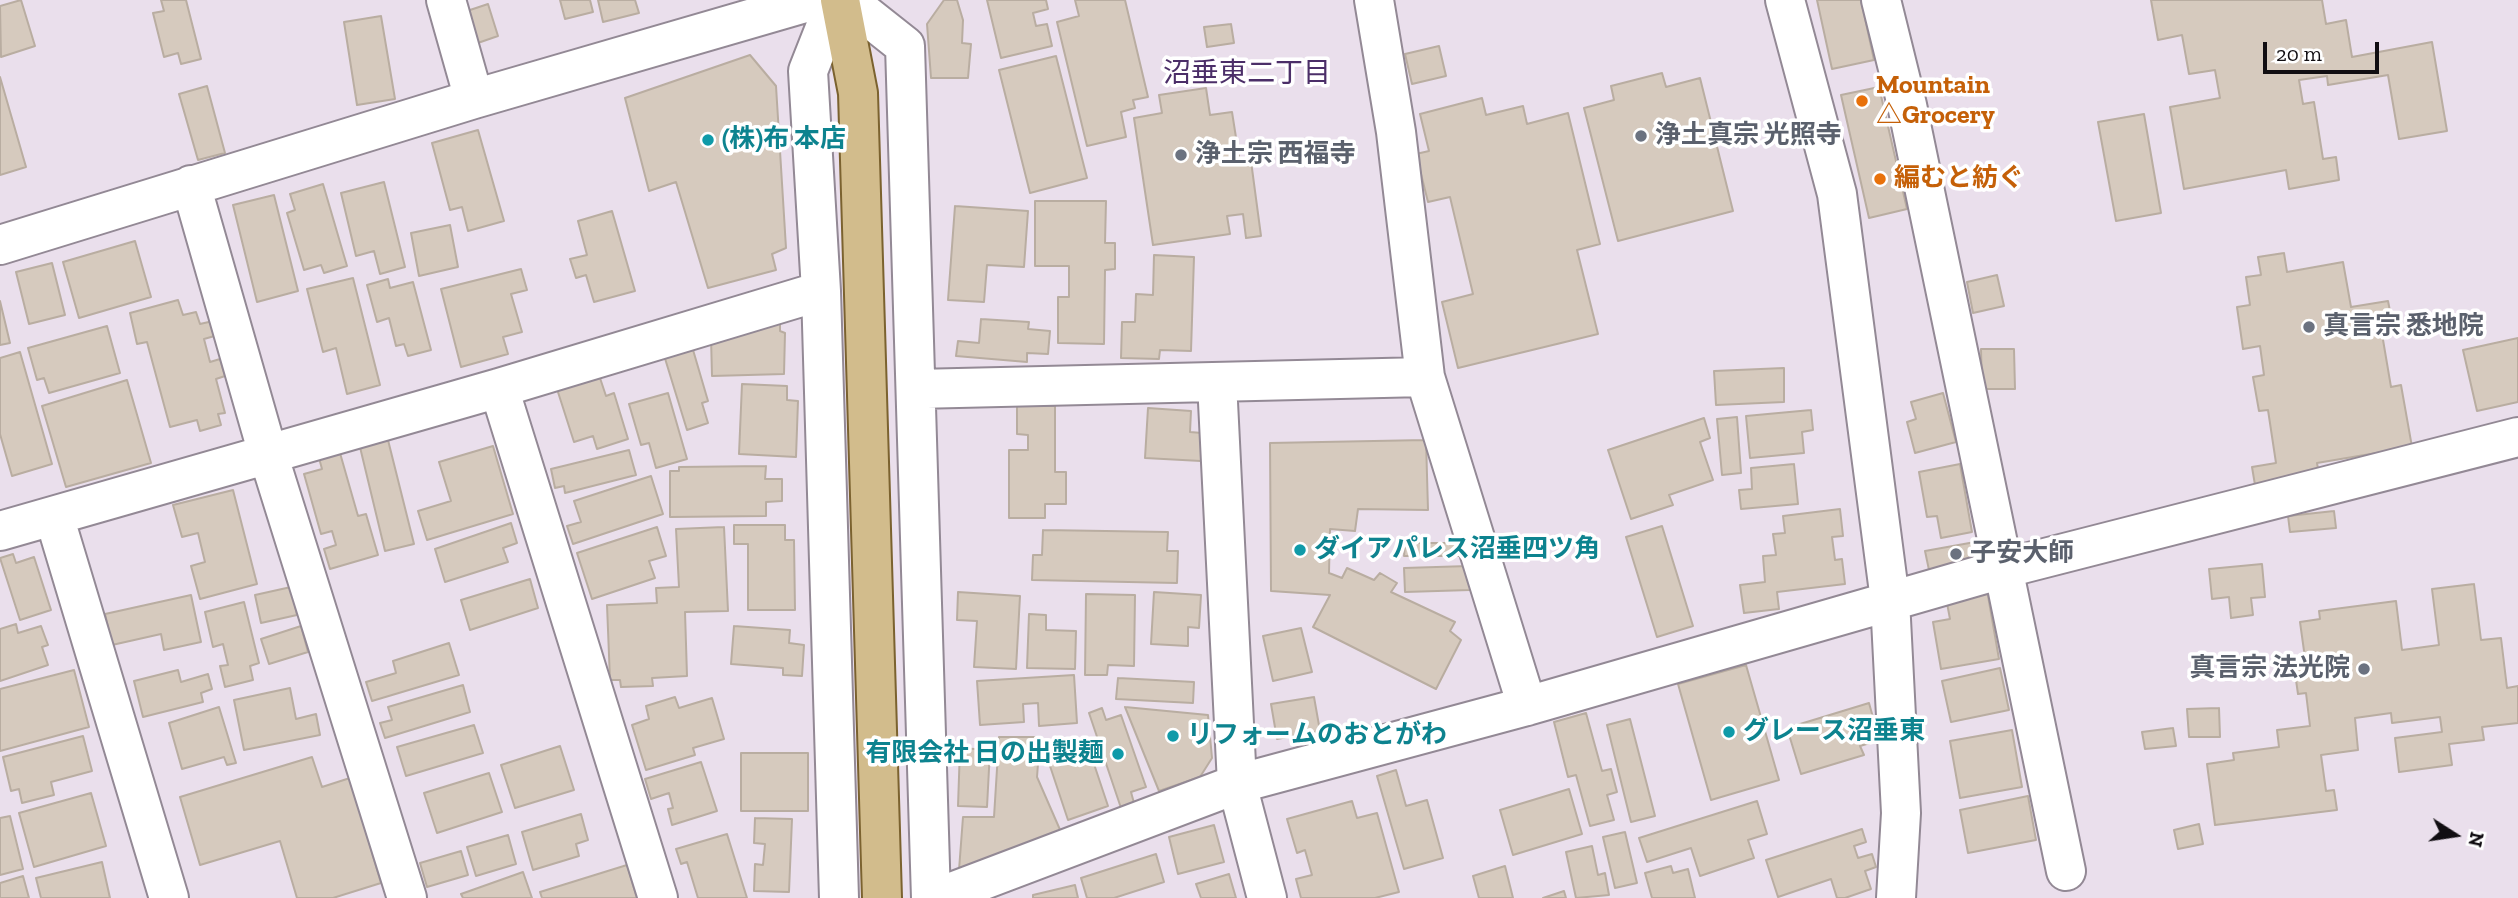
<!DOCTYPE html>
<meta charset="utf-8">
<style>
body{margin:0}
#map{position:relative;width:2518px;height:898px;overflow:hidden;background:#eadfec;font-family:"Zilla Slab",serif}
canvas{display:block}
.north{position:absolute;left:2420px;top:800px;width:70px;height:70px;-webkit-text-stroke:5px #fff;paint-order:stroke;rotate:102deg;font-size:19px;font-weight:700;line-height:28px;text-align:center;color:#110e12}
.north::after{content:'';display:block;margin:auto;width:24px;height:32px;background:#110e12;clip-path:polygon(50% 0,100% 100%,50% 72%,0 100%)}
.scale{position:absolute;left:2263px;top:42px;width:116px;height:32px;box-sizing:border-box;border:4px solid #110e12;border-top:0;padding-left:9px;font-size:21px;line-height:24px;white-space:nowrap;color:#110e12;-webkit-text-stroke:5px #fff;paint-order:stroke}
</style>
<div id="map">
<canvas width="2518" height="898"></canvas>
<div class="north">N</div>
<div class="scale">20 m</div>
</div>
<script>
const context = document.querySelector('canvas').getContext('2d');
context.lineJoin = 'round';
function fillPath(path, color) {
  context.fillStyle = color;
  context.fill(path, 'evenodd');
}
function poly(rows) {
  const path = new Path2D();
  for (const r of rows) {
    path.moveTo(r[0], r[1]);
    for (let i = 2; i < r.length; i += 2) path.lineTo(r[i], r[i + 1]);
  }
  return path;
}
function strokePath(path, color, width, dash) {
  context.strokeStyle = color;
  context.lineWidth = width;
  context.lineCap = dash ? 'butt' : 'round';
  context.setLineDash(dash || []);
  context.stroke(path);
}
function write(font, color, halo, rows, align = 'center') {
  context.font = font + ' "Zilla Slab","Noto Sans JP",serif';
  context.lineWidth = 7;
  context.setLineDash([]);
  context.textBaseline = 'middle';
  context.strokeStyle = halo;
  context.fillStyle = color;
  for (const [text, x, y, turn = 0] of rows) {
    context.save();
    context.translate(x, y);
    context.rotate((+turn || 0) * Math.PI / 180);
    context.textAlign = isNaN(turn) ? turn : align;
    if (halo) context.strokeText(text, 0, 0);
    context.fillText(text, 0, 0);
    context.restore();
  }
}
const building = poly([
 [21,0,35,46,1,57,0,6,21,0],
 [161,0,186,0,201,59,181,64,178,53,164,57,153,13,164,11,161,0],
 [560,0,590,0,593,12,565,19,560,0],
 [598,0,635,0,639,13,603,22,598,0],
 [944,0,957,0,963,20,962,43,971,44,968,78,931,78,927,24,944,0],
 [987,0,1046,0,1048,9,1033,13,1036,26,1047,24,1052,46,1001,58,987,0],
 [1075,0,1125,0,1148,97,1133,100,1135,108,1121,112,1126,137,1087,146,1057,22,1079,16,1075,0],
 [1817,0,1861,0,1874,60,1832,69,1817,0],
 [2151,0,2322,0,2326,24,2346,20,2352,57,2432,42,2447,131,2399,139,2388,75,2328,85,2327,76,2299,80,2303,104,2314,102,2323,159,2336,157,2339,180,2289,189,2286,170,2184,189,2170,107,2220,98,2215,70,2189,74,2182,35,2158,40,2151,0],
 [488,4,498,36,472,45,461,13,488,4],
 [381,16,395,99,357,105,344,22,381,16],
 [1231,24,1234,43,1207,47,1204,27,1231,24],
 [1439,46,1446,76,1412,84,1405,54,1439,46],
 [750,55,776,86,786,248,772,254,776,270,708,288,676,182,649,191,625,98,750,55],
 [1056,56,1087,178,1030,193,999,70,1056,56],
 [1662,73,1666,87,1700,78,1733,211,1618,241,1584,108,1614,100,1611,86,1662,73],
 [0,77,26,167,0,175,0,77],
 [207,86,225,153,198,160,179,94,207,86],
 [1879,87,1907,209,1869,218,1841,95,1879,87],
 [1206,88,1210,115,1232,112,1240,163,1251,161,1261,236,1246,238,1243,214,1227,216,1230,234,1153,245,1134,118,1162,113,1159,95,1206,88],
 [1482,98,1486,115,1523,106,1527,124,1568,113,1600,244,1577,250,1598,334,1458,368,1442,302,1473,294,1450,197,1428,202,1416,154,1429,151,1420,114,1482,98],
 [2144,114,2161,213,2116,221,2098,122,2144,114],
 [478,130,504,221,468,231,462,207,450,210,432,143,478,130],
 [384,182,405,267,380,274,374,251,356,256,341,193,384,182],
 [323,184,347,266,324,273,321,265,304,270,287,213,295,210,290,194,323,184],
 [274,195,298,291,257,302,233,205,274,195],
 [1035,201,1106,201,1105,243,1115,243,1115,269,1105,270,1104,344,1058,343,1058,297,1069,297,1069,266,1035,266,1035,201],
 [955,206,1028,211,1024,267,987,265,984,302,948,300,955,206],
 [612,211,635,291,594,302,586,275,576,278,570,259,587,255,578,221,612,211],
 [450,225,458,267,419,276,411,233,450,225],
 [135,241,151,297,79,318,63,262,135,241],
 [2284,253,2287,272,2343,262,2351,307,2388,301,2393,326,2381,328,2391,387,2401,385,2412,447,2317,463,2320,480,2256,491,2252,467,2276,463,2268,410,2259,411,2253,377,2264,375,2260,346,2243,349,2237,307,2250,305,2246,277,2261,275,2258,257,2284,253],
 [1154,255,1194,257,1191,351,1160,350,1159,359,1121,358,1122,322,1135,322,1136,294,1153,295,1154,255],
 [52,263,65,315,29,324,16,272,52,263],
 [521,269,527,290,511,294,522,332,503,337,508,354,461,367,441,289,521,269],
 [1997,275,2004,306,1973,313,1967,282,1997,275],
 [353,278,380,385,347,394,336,348,323,352,307,289,353,278],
 [388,279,390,288,413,282,431,350,408,356,404,344,396,346,389,318,377,322,367,285,388,279],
 [178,300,183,315,196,312,200,324,213,321,218,335,204,339,210,362,220,359,225,376,216,379,225,413,218,414,221,425,200,431,197,420,170,427,147,342,137,344,130,313,178,300],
 [0,301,10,343,0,345,0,301],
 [780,319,780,331,785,333,784,374,712,376,711,337,780,319],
 [981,319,1029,322,1028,329,1050,331,1048,354,1027,353,1027,362,956,356,958,341,979,343,981,319],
 [107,326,120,373,49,393,44,378,37,380,28,348,107,326],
 [2518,338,2518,402,2477,411,2463,350,2518,338],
 [691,343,708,401,702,403,708,423,687,430,663,352,691,343],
 [1981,349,2014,349,2015,389,1982,389,1981,349],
 [20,352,52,464,12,476,0,434,0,358,20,352],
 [1784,368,1784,402,1716,405,1714,371,1784,368],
 [599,375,606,396,614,393,628,439,597,449,593,436,574,442,557,389,599,375],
 [127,380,151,463,66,487,42,406,127,380],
 [742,384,787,386,787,400,798,401,796,457,739,454,742,384],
 [668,393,687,459,656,468,649,443,641,445,629,404,668,393],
 [1943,393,1956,442,1915,453,1907,422,1916,419,1911,402,1943,393],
 [1017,406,1055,406,1055,472,1066,472,1066,504,1045,504,1045,518,1009,518,1009,450,1028,450,1028,435,1017,434,1017,406],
 [1148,408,1191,411,1190,432,1202,433,1201,461,1145,458,1148,408],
 [1811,410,1813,430,1802,432,1804,453,1750,458,1746,416,1811,410],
 [1737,417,1741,473,1722,475,1717,419,1737,417],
 [1704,418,1710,438,1700,442,1713,480,1669,495,1673,505,1631,519,1608,450,1704,418],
 [387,436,414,544,385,551,359,443,387,436],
 [1426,440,1428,510,1358,509,1355,531,1330,529,1329,573,1342,578,1347,568,1374,580,1380,573,1397,583,1391,592,1455,622,1450,631,1461,640,1436,689,1313,627,1330,595,1271,591,1270,443,1426,440],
 [493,446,513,514,427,540,418,511,451,501,439,462,493,446],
 [629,450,636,475,565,493,564,486,555,488,551,469,629,450],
 [340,453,358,516,366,514,378,555,330,569,324,549,336,545,332,531,321,534,304,474,322,469,319,458,340,453],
 [1794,464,1798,504,1741,509,1739,490,1752,489,1751,468,1794,464],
 [1960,464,1972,532,1941,538,1937,516,1927,517,1919,472,1960,464],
 [766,466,765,479,782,479,782,501,766,502,766,516,670,517,670,471,679,471,679,467,766,466],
 [651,476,663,514,573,544,567,526,581,522,574,501,651,476],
 [233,490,257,584,200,599,191,566,205,562,198,533,182,537,173,505,233,490],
 [1840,509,1843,536,1832,537,1835,560,1842,559,1845,584,1777,592,1779,609,1744,613,1740,585,1765,582,1763,556,1776,555,1773,534,1785,533,1783,516,1840,509],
 [2334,511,2336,528,2290,532,2288,516,2334,511],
 [511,523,517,543,503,548,508,562,445,582,435,549,511,523],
 [734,525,785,525,785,540,794,540,795,610,748,610,748,544,734,544,734,525],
 [1662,526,1693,626,1657,637,1626,537,1662,526],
 [657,527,666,556,649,561,655,578,592,599,577,553,657,527],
 [724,527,728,611,685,612,687,676,652,678,653,686,621,687,620,680,610,680,607,605,657,603,656,588,679,587,676,529,724,527],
 [1043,530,1168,532,1167,551,1178,551,1177,583,1032,580,1033,555,1042,555,1043,530],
 [1975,542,1978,561,1929,570,1925,551,1975,542],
 [1405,543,1459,543,1459,556,1404,556,1405,543],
 [13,554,16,563,34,557,51,610,20,620,0,558,13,554],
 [2262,564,2265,597,2251,598,2253,615,2231,618,2229,597,2212,599,2209,569,2262,564],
 [1469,566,1470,590,1405,592,1404,568,1469,566],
 [530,579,538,608,470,630,461,600,530,579],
 [2474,584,2481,640,2501,638,2507,688,2518,686,2518,723,2482,727,2484,740,2449,744,2452,765,2399,772,2395,738,2442,732,2440,717,2392,723,2391,713,2355,718,2358,750,2321,755,2326,791,2334,790,2337,810,2215,825,2207,764,2234,760,2233,753,2279,747,2277,730,2310,726,2306,693,2298,694,2293,659,2305,658,2300,622,2320,619,2319,611,2396,601,2402,650,2439,645,2432,589,2474,584],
 [291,587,297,615,261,623,255,595,291,587],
 [1987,590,1999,659,1941,669,1933,622,1950,619,1946,598,1987,590],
 [958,592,1020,596,1016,669,974,667,977,621,957,620,958,592],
 [1154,592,1201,595,1199,628,1188,627,1188,646,1151,644,1154,592],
 [1086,594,1135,595,1134,666,1108,665,1107,675,1085,675,1086,594],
 [191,595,201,642,164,650,161,634,112,645,105,614,191,595],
 [244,602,259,663,250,666,253,680,225,687,220,666,228,665,223,644,213,647,205,612,244,602],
 [1029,614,1046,615,1046,630,1076,631,1075,669,1027,668,1029,614],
 [16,624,18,633,41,626,48,645,42,647,48,665,0,681,0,629,16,624],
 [301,626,308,652,269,664,261,639,301,626],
 [734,626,790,630,789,643,804,645,802,676,783,675,783,668,731,664,734,626],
 [1301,628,1312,672,1273,681,1263,636,1301,628],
 [449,643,459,675,372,701,366,682,396,673,393,661,449,643],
 [1746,665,1779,780,1711,800,1678,684,1746,665],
 [2000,668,2009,710,1951,722,1942,681,2000,668],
 [74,670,89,727,0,751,0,689,74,670],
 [178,670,181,682,208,674,212,689,201,693,203,702,143,717,134,681,178,670],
 [1074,675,1077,723,1039,726,1038,703,1023,704,1024,722,980,725,977,681,1074,675],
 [1118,678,1194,682,1193,703,1116,699,1118,678],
 [463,685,470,712,385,738,380,723,392,720,388,707,463,685],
 [290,688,296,719,316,714,320,735,244,750,234,700,290,688],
 [675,697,679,708,712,698,724,739,693,748,695,755,646,770,632,725,649,719,646,706,675,697],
 [1314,697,1320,731,1277,739,1271,704,1314,697],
 [1869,703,1874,721,1864,724,1870,743,1860,746,1864,755,1801,774,1787,728,1869,703],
 [219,707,236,763,227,765,224,757,182,769,169,723,219,707],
 [1125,707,1208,715,1212,758,1200,777,1159,791,1125,707],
 [1102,708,1106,720,1121,715,1146,787,1131,792,1134,803,1121,808,1089,713,1102,708],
 [2219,708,2220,737,2189,737,2187,709,2219,708],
 [1586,713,1602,771,1611,769,1617,792,1607,795,1614,820,1590,826,1576,775,1568,777,1554,722,1586,713],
 [1630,719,1655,816,1631,822,1607,725,1630,719],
 [474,725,483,753,406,776,397,747,474,725],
 [2173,728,2176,746,2145,749,2142,732,2173,728],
 [2012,730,2022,787,1960,798,1950,741,2012,730],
 [83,736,92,771,51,782,54,795,22,803,19,789,11,791,3,757,83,736],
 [999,737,1040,737,1037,777,1061,832,959,870,963,817,994,817,999,737],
 [1085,737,1108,806,1068,820,1045,751,1085,737],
 [560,746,574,790,515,808,501,765,560,746],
 [960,748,990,750,987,807,958,806,960,748],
 [741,753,808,753,808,811,741,811,741,753],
 [312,757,322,787,350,778,381,883,333,898,297,898,280,841,200,865,180,797,312,757],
 [701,762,717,811,672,825,668,809,673,808,669,793,651,799,645,779,701,762],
 [1396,770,1406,806,1427,800,1443,858,1404,869,1377,776,1396,770],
 [489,773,502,812,437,833,424,793,489,773],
 [1569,789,1582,834,1513,855,1500,810,1569,789],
 [91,793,106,846,34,867,19,813,91,793],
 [2028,796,2036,840,1968,853,1960,810,2028,796],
 [1352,801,1357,818,1377,813,1399,892,1375,898,1301,898,1296,879,1312,875,1305,850,1297,853,1287,819,1352,801],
 [1757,801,1767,834,1748,840,1754,858,1700,876,1691,848,1647,862,1639,838,1757,801],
 [581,814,588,840,576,844,579,856,533,870,522,832,581,814],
 [10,816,23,869,0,875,0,818,10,816],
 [755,818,792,819,789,892,754,891,755,864,763,865,765,844,754,843,755,818],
 [2199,824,2203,844,2178,849,2174,830,2199,824],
 [1214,825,1224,862,1178,874,1169,837,1214,825],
 [1862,829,1866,842,1854,846,1858,858,1872,854,1876,867,1865,871,1871,889,1845,898,1837,898,1831,879,1778,897,1766,860,1862,829],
 [1625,832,1637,883,1615,888,1603,837,1625,832],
 [727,834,747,898,698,898,687,862,681,864,676,849,727,834],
 [508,835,516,864,476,876,467,847,508,835],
 [1592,846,1598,875,1605,873,1609,895,1576,898,1566,852,1592,846],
 [461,851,468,875,427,887,420,863,461,851],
 [1156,854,1164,882,1114,898,1087,898,1081,878,1156,854],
 [102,862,110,898,41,898,36,878,102,862],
 [627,865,637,898,542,898,540,892,627,865],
 [1505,866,1513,898,1479,898,1473,876,1505,866],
 [1671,866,1673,873,1688,869,1695,898,1652,898,1645,873,1671,866],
 [523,872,532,898,463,898,461,894,523,872],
 [1229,874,1236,898,1201,898,1196,884,1229,874],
 [23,876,29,898,0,898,0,883,23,876],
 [1075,885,1078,898,1033,898,1033,895,1075,885],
 [1564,891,1566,898,1543,898,1564,891]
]);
fillPath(building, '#d6cabe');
strokePath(building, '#b9ada1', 2);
const minor = poly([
 [446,0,474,99],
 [836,0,808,71,821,291,839,898],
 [847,0,905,46,931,898],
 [1374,0,1396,132,1425,377],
 [1785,0,1837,194,1890,600,1901,813,1896,898],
 [1881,0,1907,105,2066,871],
 [191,185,268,454,407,898],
 [0,245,474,99,815,0],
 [1217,382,1237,784,1267,898],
 [499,388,658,898],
 [916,389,1425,377,1527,706],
 [54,516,169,898],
 [0,531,499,388,821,291],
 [936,898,1237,784,1527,706,2002,569,2518,437]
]);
const major = poly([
 [840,0,858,93,882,898]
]);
strokePath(minor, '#938995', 42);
strokePath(major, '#7b622f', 42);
strokePath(minor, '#fff', 38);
strokePath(major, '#d2bc8c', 38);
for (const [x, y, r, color] of [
 [1862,101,7,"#e8710a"],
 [1641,136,7,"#6b7280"],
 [708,140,7,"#0f9aa8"],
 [1181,155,7,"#6b7280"],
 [1880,179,7,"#e8710a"],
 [2309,327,7,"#6b7280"],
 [1300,550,7,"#0f9aa8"],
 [1956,554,7,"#6b7280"],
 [2364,669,7,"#6b7280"],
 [1729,732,7,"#0f9aa8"],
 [1173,736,7,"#0f9aa8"],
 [1118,754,7,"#0f9aa8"]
]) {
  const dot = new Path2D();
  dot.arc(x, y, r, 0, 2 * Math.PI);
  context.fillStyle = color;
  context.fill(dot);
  strokePath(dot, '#fff', 2.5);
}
write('bold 26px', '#c56008', '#fff', [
 ["Mountain",1876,86],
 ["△Grocery",1876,116],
 ["編むと紡ぐ",1894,179]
], 'left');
write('bold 26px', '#5b616d', '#fff', [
 ["浄土真宗 光照寺",1655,136],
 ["浄土宗 西福寺",1195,155],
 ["真言宗 悉地院",2323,327],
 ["子安大師",1970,554],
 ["真言宗 法光院",2350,669,"right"]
], 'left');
write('bold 26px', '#0d838f', '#fff', [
 ["(株)布 本店",722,140],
 ["ダイアパレス沼垂四ツ角",1314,550],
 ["グレース沼垂東",1743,732],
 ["リフォームのおとがわ",1187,736],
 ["有限会社 日の出製麺",1104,754,"right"]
], 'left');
write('28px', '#4b2e68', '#fff', [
 ["沼垂東二丁目",1247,74]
]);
</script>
